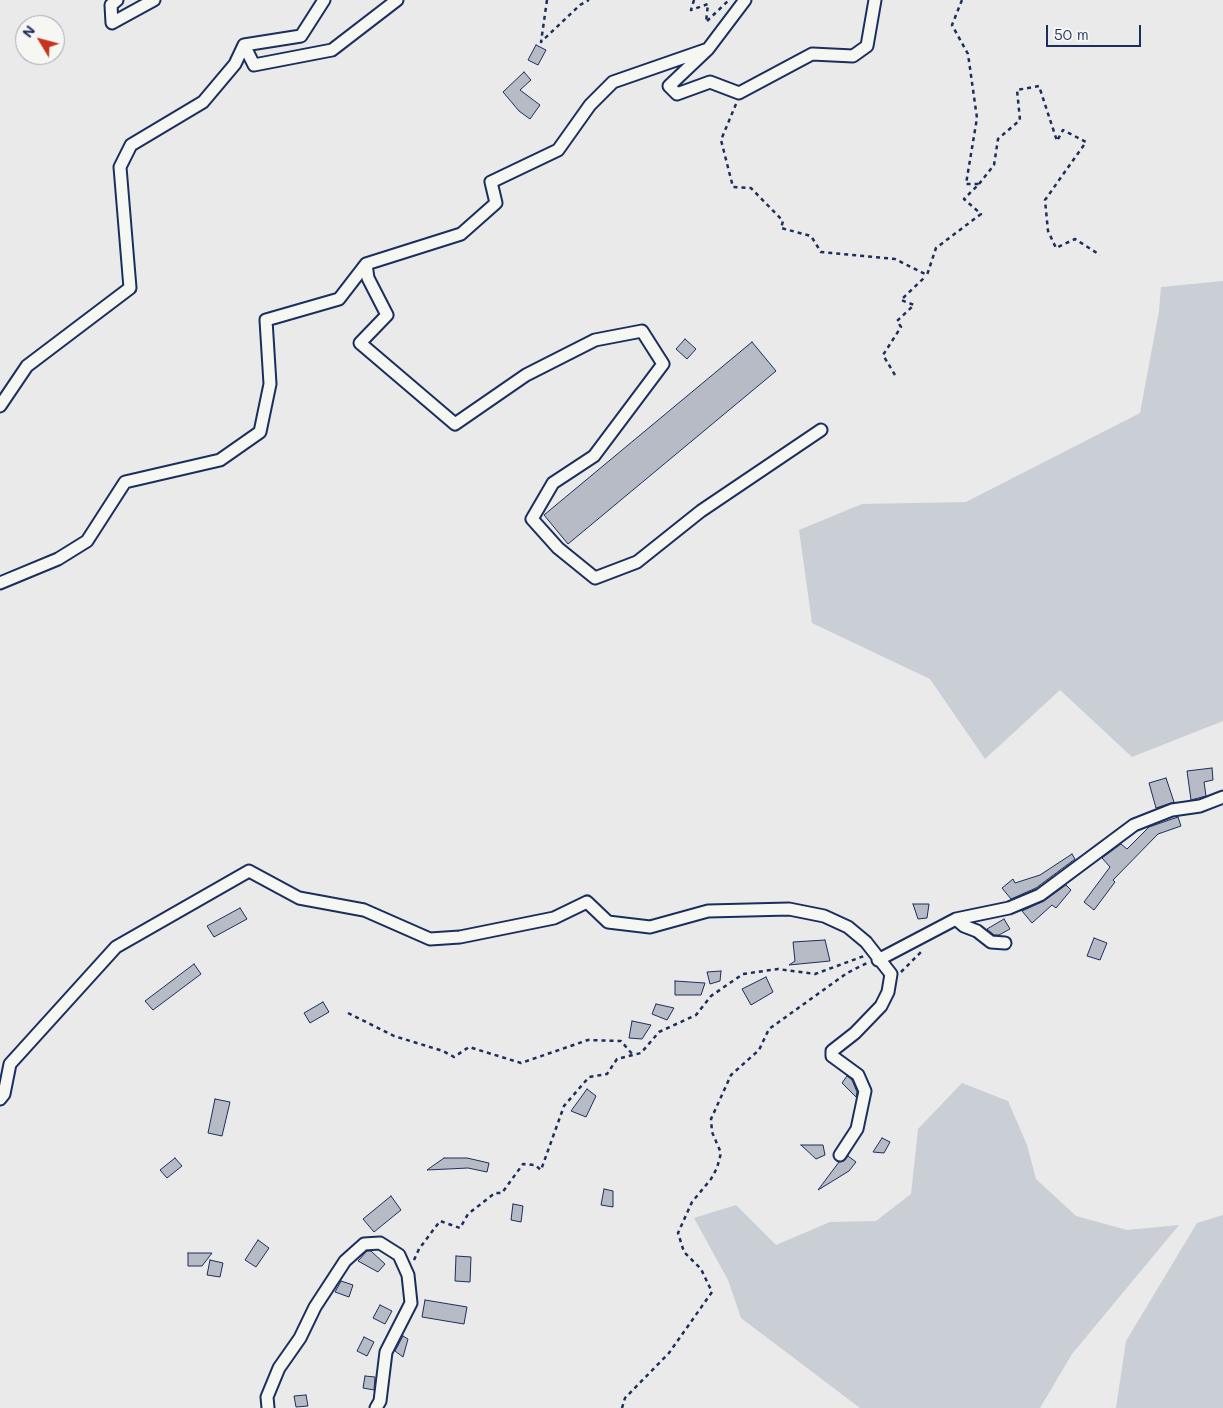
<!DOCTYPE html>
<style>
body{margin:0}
#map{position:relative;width:1223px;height:1408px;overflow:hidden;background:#e9eae9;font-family:Mali,sans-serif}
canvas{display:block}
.north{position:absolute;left:15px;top:15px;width:50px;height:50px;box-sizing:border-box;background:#f6f6f2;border:1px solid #9ea6b7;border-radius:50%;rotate:307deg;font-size:14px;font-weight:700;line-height:20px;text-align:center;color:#1b2f5e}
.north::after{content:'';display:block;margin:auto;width:18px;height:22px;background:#c8321e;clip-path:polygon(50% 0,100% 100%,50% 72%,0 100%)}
.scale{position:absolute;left:1046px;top:25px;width:95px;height:22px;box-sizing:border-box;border:2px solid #1b2f5e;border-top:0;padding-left:6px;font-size:15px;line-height:18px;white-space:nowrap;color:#1b2f5e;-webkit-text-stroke:4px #f6f6f2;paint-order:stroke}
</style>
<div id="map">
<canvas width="1223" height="1408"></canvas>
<div class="north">N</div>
<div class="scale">50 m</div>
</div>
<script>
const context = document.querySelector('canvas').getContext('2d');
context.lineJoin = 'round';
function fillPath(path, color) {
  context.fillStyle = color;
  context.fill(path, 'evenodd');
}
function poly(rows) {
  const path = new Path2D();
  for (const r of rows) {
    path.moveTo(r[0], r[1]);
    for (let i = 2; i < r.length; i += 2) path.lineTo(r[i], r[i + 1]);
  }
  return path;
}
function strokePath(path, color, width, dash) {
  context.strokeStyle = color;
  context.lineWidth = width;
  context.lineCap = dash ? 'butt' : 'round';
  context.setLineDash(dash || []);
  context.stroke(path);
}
fillPath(poly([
 [1223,281,1223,721,1132,757,1060,690,985,759,930,679,812,623,799,530,862,504,966,502,1140,413,1159,311,1161,287],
 [962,1083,1008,1101,1027,1145,1036,1179,1076,1216,1127,1230,1179,1225,1072,1354,1040,1408,860,1408,741,1318,728,1280,694,1218,736,1205,776,1245,830,1222,876,1221,911,1194,918,1129],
 [1223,1215,1223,1408,1116,1408,1126,1341,1197,1223]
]), '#caced5');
const building = poly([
 [536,45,546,50,538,65,528,60,536,45],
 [524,72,531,80,520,90,540,105,530,119,519,111,503,92,524,72],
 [685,339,696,349,687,359,676,349,685,339],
 [752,342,776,371,568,544,544,515,752,342],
 [1212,768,1213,780,1204,782,1206,796,1191,800,1187,771,1212,768],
 [1166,778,1174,802,1156,808,1149,783,1166,778],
 [1178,817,1181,826,1158,834,1113,880,1115,882,1094,910,1084,902,1110,867,1102,858,1121,844,1127,849,1149,827,1178,817],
 [1072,854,1075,859,1036,888,1011,899,1002,888,1013,879,1015,883,1040,875,1072,854],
 [1066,885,1071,890,1056,908,1052,905,1032,923,1022,911,1044,901,1066,885],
 [913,904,929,904,927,918,918,919,913,904],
 [240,908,247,919,214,937,207,926,240,908],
 [1004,919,1010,929,999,935,994,935,987,929,1004,919],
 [1094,938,1107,943,1100,960,1087,956,1094,938],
 [825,940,830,961,789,965,795,961,793,942,825,940],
 [194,964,201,974,153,1010,145,1001,194,964],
 [721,971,720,981,710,984,707,972,721,971],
 [766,977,773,992,751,1005,742,989,766,977],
 [675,981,705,983,701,995,675,995,675,981],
 [323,1002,329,1012,310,1023,304,1013,323,1002],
 [656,1004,674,1008,667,1020,652,1014,656,1004],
 [632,1021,651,1025,642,1039,629,1038,632,1021],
 [847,1076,852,1080,857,1092,856,1097,842,1083,847,1076],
 [587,1089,596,1096,586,1117,571,1111,587,1089],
 [215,1099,230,1102,222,1136,208,1133,215,1099],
 [882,1138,890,1142,884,1153,873,1152,882,1138],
 [801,1145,823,1145,825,1155,816,1159,801,1145],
 [848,1156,856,1162,849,1171,818,1190,839,1162,844,1161,848,1156],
 [175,1158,182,1166,167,1178,160,1170,175,1158],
 [444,1158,467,1158,489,1163,487,1172,468,1168,427,1170,444,1158],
 [604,1189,613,1191,613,1207,601,1205,604,1189],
 [391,1196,401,1210,374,1232,363,1219,391,1196],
 [513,1204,523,1206,521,1222,511,1220,513,1204],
 [258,1240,269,1248,256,1267,245,1260,258,1240],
 [367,1251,371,1251,385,1264,378,1272,358,1261,367,1251],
 [188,1253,212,1253,202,1266,188,1266,188,1253],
 [456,1256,471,1257,470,1282,455,1281,456,1256],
 [210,1260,223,1263,220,1277,207,1275,210,1260],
 [341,1281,353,1285,349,1297,335,1292,341,1281],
 [425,1300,467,1307,464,1324,422,1317,425,1300],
 [380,1305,392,1311,385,1324,373,1318,380,1305],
 [403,1336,408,1339,403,1357,395,1351,403,1336],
 [364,1337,374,1342,367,1356,357,1351,364,1337],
 [365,1376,375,1377,374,1390,363,1388,365,1376],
 [306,1395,308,1406,296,1407,294,1396,306,1395]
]);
fillPath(building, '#b6bbc6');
strokePath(building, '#1b2f5e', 1);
const minor = poly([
 [117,0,111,5,112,23,154,0],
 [745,0,708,49,669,86,677,94,710,82,739,93,812,54,853,56,867,46,875,0],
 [244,45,254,65,332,50,397,0],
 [244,45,301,36,324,0],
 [366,264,368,278,387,315,360,343,455,424,526,375,595,340,642,331,663,364,594,456,553,483,532,519,558,548,595,578,637,562,701,511,821,430],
 [0,406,27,366,130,288,120,167,131,145,203,102,235,64,244,45],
 [0,583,58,559,87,541,125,482,220,460,260,432,270,384,266,320,339,299,366,264,461,234,496,203,491,182,558,150,590,105,613,82,708,49],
 [956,919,964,926,977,931,991,942,1005,943],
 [878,960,956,919,1009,908,1040,895,1134,825,1172,810,1200,806,1223,797],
 [0,1099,4,1094,10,1064,116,947,249,871,299,898,364,910,430,939,460,937,554,918,587,902,608,922,650,927,708,911,789,909,824,916,848,927,866,942,891,974,888,992,881,1006,855,1033,832,1051,832,1056,858,1075,865,1091,857,1129,840,1155],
 [268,1408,267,1397,279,1368,300,1338,315,1307,345,1261,364,1244,380,1243,399,1255,408,1275,411,1303,386,1352,380,1401,376,1408]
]);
strokePath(minor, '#1b2f5e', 15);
strokePath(poly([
 [547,0,541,42,580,5,589,0],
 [694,0,691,10,708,4,706,22,728,1],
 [736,104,721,140,733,187,751,188,783,221,781,228,811,236,821,252,895,259,927,275,936,248,981,214,964,199,979,184,966,184,977,118,968,54,952,25,962,0],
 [979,184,994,165,998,139,1020,120,1017,90,1039,86,1057,141,1063,130,1086,142,1045,200,1048,231,1056,248,1075,239,1100,255],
 [895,375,883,355,901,327,897,321,914,305,901,300,926,276],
 [901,972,922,951],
 [348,1013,394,1036,443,1051,454,1057,469,1047,521,1063,588,1040,621,1041,633,1055],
 [414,1260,419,1249,440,1221,460,1228,468,1214,495,1193,502,1193,523,1164,535,1165,541,1170,564,1106,589,1077,607,1074,617,1059,641,1053,659,1032,696,1015,711,996,743,974,778,969,815,974,864,956],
 [622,1408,625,1398,669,1353,712,1292,701,1269,684,1252,678,1233,692,1202,711,1179,717,1168,721,1153,712,1132,711,1119,731,1075,759,1050,769,1029,847,973,867,963]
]), '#1b2f5e', 2.5, [4, 4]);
strokePath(minor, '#f6f6f2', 11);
</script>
